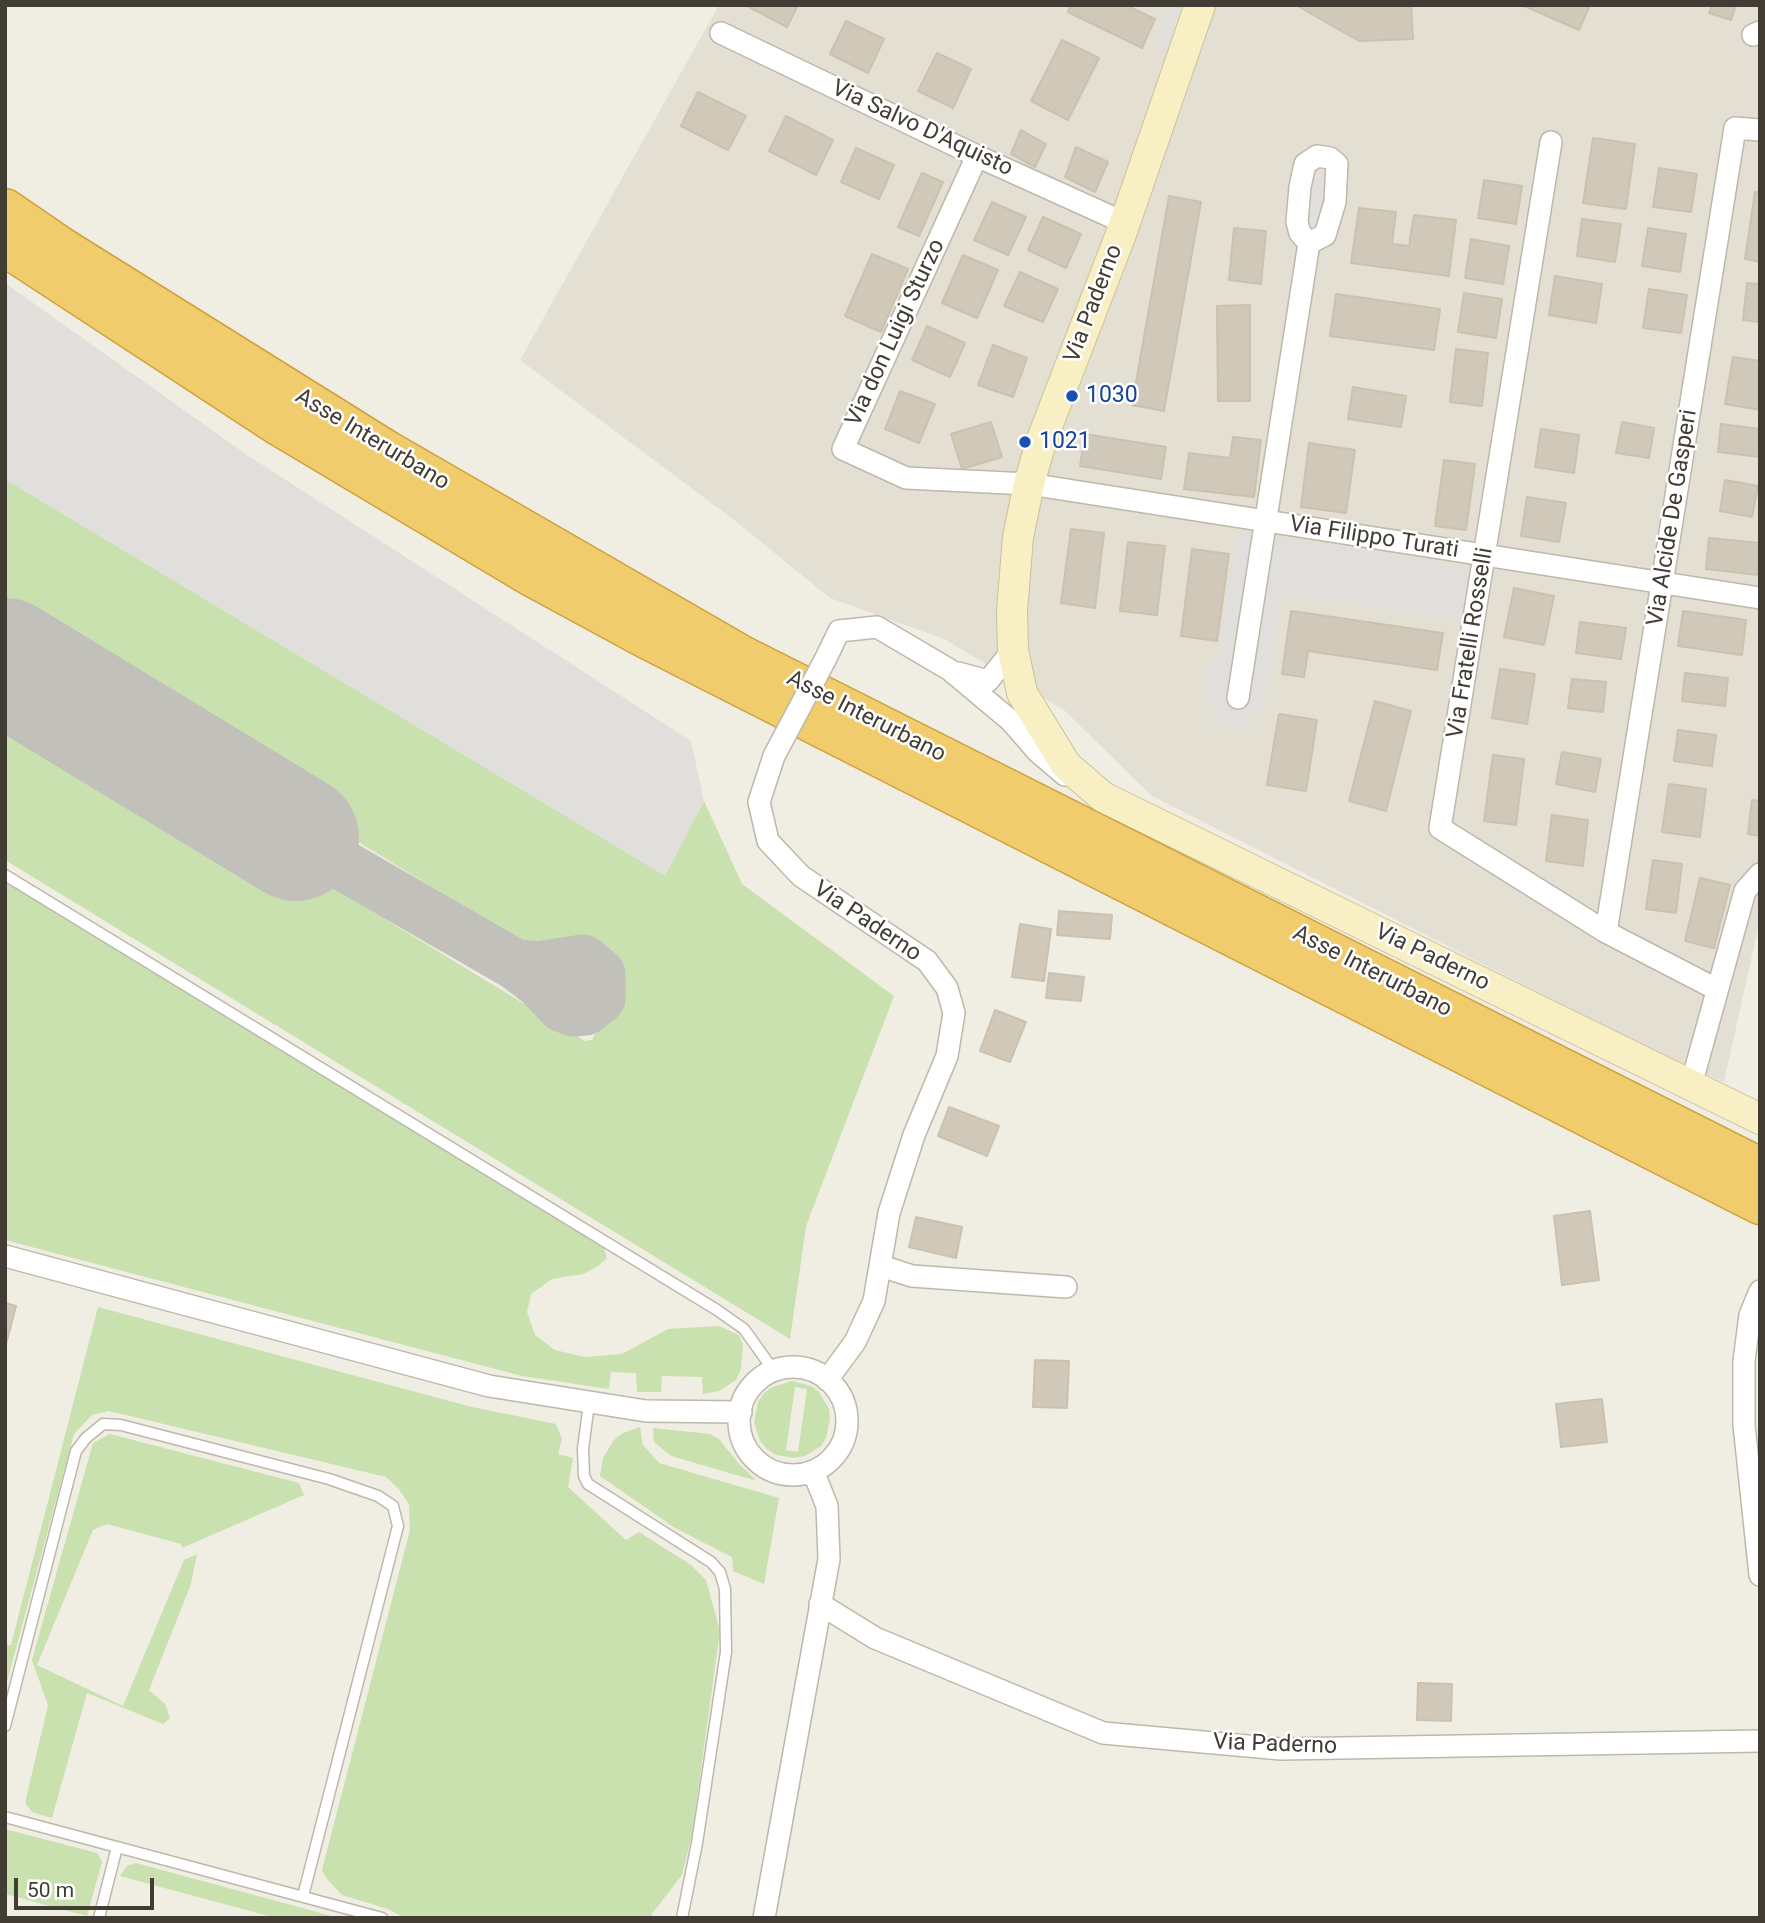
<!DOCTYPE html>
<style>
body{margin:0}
#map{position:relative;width:1765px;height:1923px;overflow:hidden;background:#f0ede3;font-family:Roboto,sans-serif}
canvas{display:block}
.frame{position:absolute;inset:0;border:7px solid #413d34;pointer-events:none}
.scale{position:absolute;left:14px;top:1878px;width:140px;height:32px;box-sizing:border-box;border:4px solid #413d34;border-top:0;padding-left:9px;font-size:21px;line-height:24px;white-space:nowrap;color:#413d34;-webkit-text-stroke:5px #fff;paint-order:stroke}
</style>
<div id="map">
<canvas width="1765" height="1923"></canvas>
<div class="frame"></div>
<div class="scale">50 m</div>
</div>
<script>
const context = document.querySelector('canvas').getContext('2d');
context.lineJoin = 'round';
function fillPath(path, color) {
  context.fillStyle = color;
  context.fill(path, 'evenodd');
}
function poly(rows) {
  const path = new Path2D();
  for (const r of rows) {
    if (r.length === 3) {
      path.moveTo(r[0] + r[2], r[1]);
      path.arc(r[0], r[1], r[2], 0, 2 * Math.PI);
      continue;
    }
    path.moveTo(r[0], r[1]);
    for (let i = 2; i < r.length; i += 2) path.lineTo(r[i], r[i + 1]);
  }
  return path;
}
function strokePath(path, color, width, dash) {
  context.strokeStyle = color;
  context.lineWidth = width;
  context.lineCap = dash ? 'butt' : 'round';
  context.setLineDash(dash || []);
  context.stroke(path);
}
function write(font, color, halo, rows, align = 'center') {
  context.font = font + ' Roboto,sans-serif';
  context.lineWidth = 5;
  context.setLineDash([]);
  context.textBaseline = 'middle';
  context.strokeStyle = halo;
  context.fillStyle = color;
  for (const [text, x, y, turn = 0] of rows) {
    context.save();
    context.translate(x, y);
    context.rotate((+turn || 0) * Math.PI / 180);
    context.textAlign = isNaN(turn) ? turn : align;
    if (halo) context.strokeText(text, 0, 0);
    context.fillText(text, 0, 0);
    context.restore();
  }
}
fillPath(poly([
 [719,5,1760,5,1760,919,1724,1082,1670,1059,1152,796,1064,710,944,639,830,598,734,520,520,360]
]), '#e3dfd2');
fillPath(poly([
 [5,479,665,875,704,801,742,884,894,996,806,1226,790,1339,5,860,5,687,585,1041,592,1040,618,987,618,964,596,941,571,938,545,953,534,949,5,627],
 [5,882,604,1248,607,1258,598,1266,583,1274,552,1279,531,1294,527,1312,535,1335,555,1350,585,1357,622,1354,668,1329,719,1326,739,1335,743,1345,741,1369,736,1380,719,1391,703,1394,702,1377,662,1376,661,1392,637,1392,636,1373,611,1372,609,1389,522,1376,5,1240],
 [98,1307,472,1407,556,1424,562,1439,558,1454,573,1458,568,1487,626,1540,639,1532,691,1565,706,1580,720,1631,692,1834,682,1875,651,1915,658,1918,405,1918,388,1909,342,1895,326,1878,322,1870,410,1530,409,1504,398,1488,386,1477,109,1411,92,1415,74,1434,5,1689,5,1645,11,1645],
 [792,1381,811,1386,819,1392,829,1409,830,1419,826,1438,821,1446,805,1456,795,1458,776,1455,767,1449,760,1441,754,1422,758,1402,764,1393,772,1387],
 [795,1387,807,1389,798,1452,786,1450],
 [640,1427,643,1445,659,1463,779,1498,764,1584,733,1571,732,1557,675,1528,600,1476,603,1458,614,1440,623,1433],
 [653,1428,710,1434,719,1439,739,1464,757,1481,671,1456,654,1442],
 [110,1434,299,1483,304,1495,182,1548,181,1544,107,1524,93,1530,37,1665,123,1706,184,1560,197,1554,191,1584,149,1690,165,1704,170,1718,163,1724,87,1693,52,1818,32,1812,25,1803,48,1705,32,1660,93,1443],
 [5,1829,97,1853,102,1862,87,1916,5,1894],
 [136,1863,339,1918,276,1918,120,1876,127,1866]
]), '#c8e1af');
fillPath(poly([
 [1168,5,1180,5,1166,53,1154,46],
 [1309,174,1333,176,1318,233,1302,230],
 [5,283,247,455,691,741,704,801,665,876,5,479],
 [1237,530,1471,567,1461,620,1283,594,1263,711,1251,711,1247,728,1212,723,1215,703,1201,701,1208,661,1218,661]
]), '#e1dfdb');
strokePath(poly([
 [296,838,516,965,541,984,563,1007,574,1011,585,1010,600,998,600,974,583,960,538,967,516,965]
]), '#c2c0bb', 51);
strokePath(poly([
 [5,661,296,838]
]), '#c2c0bb', 126);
const building = poly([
 [745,5,798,5,787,27,745,5],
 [1071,5,1133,5,1132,8,1155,19,1142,48,1068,12,1071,5],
 [1296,5,1411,5,1413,39,1359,41,1296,5],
 [1522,5,1590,5,1579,30,1522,5],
 [1712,5,1736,5,1731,20,1709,13,1712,5],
 [846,21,884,39,868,73,830,54,846,21],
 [1062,40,1099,58,1068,120,1031,101,1062,40],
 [937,53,971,69,953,108,918,91,937,53],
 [698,92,746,116,728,150,681,126,698,92],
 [786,116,833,140,816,175,769,151,786,116],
 [1021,130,1046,144,1035,167,1011,154,1021,130],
 [1593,138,1635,144,1626,209,1583,203,1593,138],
 [1076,147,1108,162,1095,192,1065,177,1076,147],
 [856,148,894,165,879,199,841,182,856,148],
 [1659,168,1697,174,1691,212,1653,207,1659,168],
 [922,173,943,182,919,236,898,227,922,173],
 [1484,180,1522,186,1516,224,1478,218,1484,180],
 [1755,192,1760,192,1760,262,1745,259,1755,192],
 [1169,196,1201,202,1164,411,1132,405,1169,196],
 [992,202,1026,217,1008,255,974,240,992,202],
 [1359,208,1396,212,1392,244,1409,246,1414,215,1456,220,1449,276,1351,263,1359,208],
 [1043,217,1081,234,1066,268,1028,250,1043,217],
 [1582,219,1621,224,1615,262,1577,256,1582,219],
 [1234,228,1266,231,1261,284,1229,280,1234,228],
 [1648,228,1686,234,1680,272,1642,266,1648,228],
 [1471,239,1509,246,1503,284,1465,278,1471,239],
 [872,254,908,269,881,332,845,316,872,254],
 [963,255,998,270,977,318,942,303,963,255],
 [1020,272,1058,289,1043,322,1004,306,1020,272],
 [1555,276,1602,284,1596,323,1549,315,1555,276],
 [1747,283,1760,284,1760,322,1743,320,1747,283],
 [1649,289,1687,295,1681,333,1643,328,1649,289],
 [1464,293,1502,299,1496,338,1458,332,1464,293],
 [1336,294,1440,309,1434,350,1330,336,1336,294],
 [1250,305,1250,401,1218,401,1217,306,1250,305],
 [927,326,965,343,950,377,912,360,927,326],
 [993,345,1027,358,1013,397,978,385,993,345],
 [1456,349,1488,353,1482,406,1450,402,1456,349],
 [1733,357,1760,361,1760,410,1725,404,1733,357],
 [1353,387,1406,396,1401,427,1348,419,1353,387],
 [900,391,935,404,919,443,885,429,900,391],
 [991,422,1002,457,962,469,951,434,991,422],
 [1622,422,1654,428,1649,458,1616,453,1622,422],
 [1721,424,1760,429,1760,457,1718,452,1721,424],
 [1541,429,1579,435,1574,473,1535,467,1541,429],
 [1085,434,1166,447,1161,479,1080,466,1085,434],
 [1233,437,1261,440,1254,497,1184,489,1189,453,1230,458,1233,437],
 [1309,443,1355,450,1346,513,1301,507,1309,443],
 [1444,460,1475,464,1466,530,1435,526,1444,460],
 [1725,480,1758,486,1752,517,1720,511,1725,480],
 [1527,497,1566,503,1559,542,1521,536,1527,497],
 [1071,529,1104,533,1095,608,1061,603,1071,529],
 [1709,538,1760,543,1758,575,1706,569,1709,538],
 [1128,542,1165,546,1157,615,1120,611,1128,542],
 [1192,549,1229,554,1217,641,1181,636,1192,549],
 [1514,588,1554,596,1544,645,1504,637,1514,588],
 [1291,611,1443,633,1437,670,1308,651,1304,677,1282,674,1291,611],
 [1683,611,1746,620,1742,655,1678,646,1683,611],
 [1580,622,1626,628,1621,659,1576,653,1580,622],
 [1500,669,1535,674,1527,724,1492,718,1500,669],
 [1685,673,1728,678,1725,706,1682,701,1685,673],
 [1572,679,1606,682,1603,712,1568,708,1572,679],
 [1375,701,1411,711,1386,811,1349,801,1375,701],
 [1279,714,1317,720,1306,791,1267,785,1279,714],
 [1678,730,1716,735,1712,766,1674,761,1678,730],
 [1562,752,1601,759,1595,792,1556,784,1562,752],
 [1493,755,1524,759,1516,825,1484,821,1493,755],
 [1669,784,1706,789,1700,837,1662,832,1669,784],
 [1752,800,1760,801,1760,836,1748,834,1752,800],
 [1552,815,1588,820,1583,866,1546,861,1552,815],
 [1653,860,1682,864,1676,913,1646,909,1653,860],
 [1700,878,1730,885,1714,948,1685,941,1700,878],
 [1059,911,1112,915,1110,939,1057,935,1059,911],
 [1020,924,1051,929,1044,981,1012,977,1020,924],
 [1049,973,1084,977,1081,1001,1046,998,1049,973],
 [995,1010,1026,1022,1010,1062,980,1051,995,1010],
 [949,1107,999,1126,987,1156,938,1136,949,1107],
 [1590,1211,1599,1280,1562,1285,1554,1216,1590,1211],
 [916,1217,962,1227,956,1258,909,1247,916,1217],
 [5,1303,16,1306,5,1348,5,1303],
 [1035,1360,1069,1361,1067,1408,1033,1407,1035,1360],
 [1602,1399,1607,1442,1561,1447,1556,1404,1602,1399],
 [1418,1683,1452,1684,1451,1721,1417,1720,1418,1683]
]);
fillPath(building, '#d0c9ba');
strokePath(building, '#cbc1ae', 2);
const lane = poly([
 [5,875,717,1310,744,1329,774,1371],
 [589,1403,583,1449,584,1476,588,1484,711,1562,720,1572,725,1589,726,1652,697,1843,682,1918],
 [5,1726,76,1451,86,1438,103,1424,121,1425,329,1479,378,1496,393,1506,398,1526,303,1896],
 [5,1817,382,1918],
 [99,1918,117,1847]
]);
const street = poly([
 [721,33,977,156,1125,223],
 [1753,35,1760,32],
 [1551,142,1440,828,1606,932,1716,989],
 [977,156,843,449,906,478,1029,484,1760,598],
 [1317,156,1330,158,1337,164,1335,202,1325,235,1309,243,1300,233,1297,222,1300,187,1305,164,1317,156],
 [825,660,839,631,877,627,950,670,1011,721,1038,752,1065,775],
 [958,673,988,681,1013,650],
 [1238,698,1309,243],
 [774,756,759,802,768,841,801,876,927,961,947,988,954,1013,947,1056,914,1135,889,1213,874,1301,855,1342,827,1380],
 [1606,932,1735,128,1760,130],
 [1691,1085,1745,891,1760,874],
 [5,1256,489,1386,646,1411,741,1412],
 [881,1266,912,1276,1066,1287],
 [1760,1291,1750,1315,1744,1361,1744,1425,1760,1575],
 [793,1421,54],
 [820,1604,875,1638,1103,1733,1281,1749,1760,1741],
 [764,1918,829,1559,827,1506,813,1471]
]);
const secondary = poly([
 [1200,5,1121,234,1041,442,1029,484,1018,537,1012,611,1013,650,1022,693,1066,765,1103,797,1760,1119]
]);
const highway = poly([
 [5,208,62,247,387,450,742,655,1760,1167],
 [5,247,280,427,528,575,646,639,1760,1205]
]);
strokePath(lane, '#bdb8aa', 13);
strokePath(street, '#bdb8aa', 24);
strokePath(secondary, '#ccc196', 32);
strokePath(highway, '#cfa13e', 41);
strokePath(lane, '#fff', 10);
strokePath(street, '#fff', 21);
strokePath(secondary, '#f9efc4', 30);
strokePath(highway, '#f1cc6d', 38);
const streetBridge = poly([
 [774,756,825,660]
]);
strokePath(streetBridge, '#bdb8aa', 24, []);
strokePath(streetBridge, '#fff', 21);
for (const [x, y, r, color] of [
 [1072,396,7,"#1a4fb4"],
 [1025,442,7,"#1a4fb4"]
]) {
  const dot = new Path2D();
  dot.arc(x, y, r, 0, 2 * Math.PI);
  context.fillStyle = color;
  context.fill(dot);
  strokePath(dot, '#fff', 2.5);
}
write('23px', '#413d34', '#fff', [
 ["Via Salvo D'Aquisto",922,129,25],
 ["Via Paderno",1094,304,-69],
 ["Via don Luigi Sturzo",896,333,-65],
 ["Asse Interurbano",372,440,31],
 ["Via Alcide De Gasperi",1673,518,-81],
 ["Via Filippo Turati",1374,538,9],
 ["Via Fratelli Rosselli",1471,643,-81],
 ["Asse Interurbano",866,717,27],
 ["Via Paderno",867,922,34],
 ["Via Paderno",1432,958,26],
 ["Asse Interurbano",1372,972,27],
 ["Via Paderno",1275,1745,2]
]);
write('23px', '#164399', '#fff', [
 ["1030",1086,396],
 ["1021",1039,442]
], 'left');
</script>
